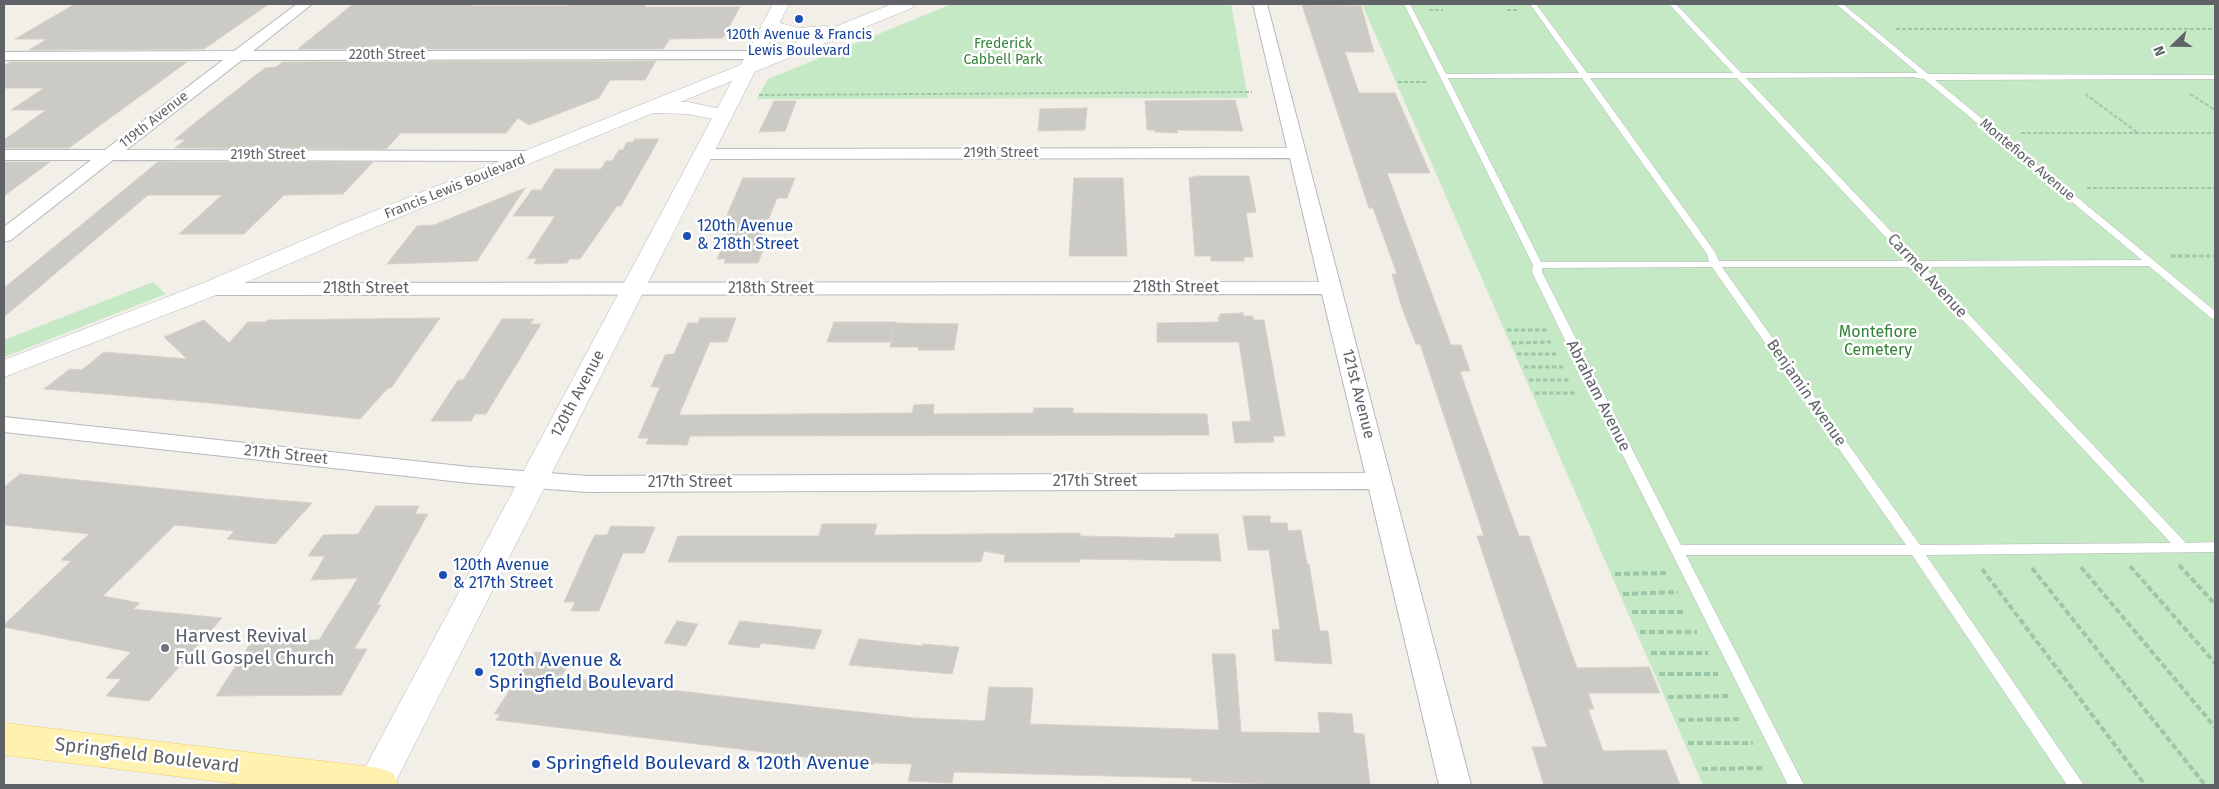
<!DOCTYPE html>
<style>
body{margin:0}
#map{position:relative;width:2219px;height:789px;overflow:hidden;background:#f1efe8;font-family:"Fira Sans",sans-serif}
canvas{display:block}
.frame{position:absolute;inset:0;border:5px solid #5f6368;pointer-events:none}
.north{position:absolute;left:2149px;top:20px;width:50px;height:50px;-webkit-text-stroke:4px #fff;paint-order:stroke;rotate:248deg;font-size:14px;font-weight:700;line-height:20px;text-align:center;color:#5f6368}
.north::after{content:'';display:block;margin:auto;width:18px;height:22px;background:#5f6368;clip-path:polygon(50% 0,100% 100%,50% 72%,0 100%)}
</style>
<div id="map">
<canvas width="2219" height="789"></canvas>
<div class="frame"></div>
<div class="north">N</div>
</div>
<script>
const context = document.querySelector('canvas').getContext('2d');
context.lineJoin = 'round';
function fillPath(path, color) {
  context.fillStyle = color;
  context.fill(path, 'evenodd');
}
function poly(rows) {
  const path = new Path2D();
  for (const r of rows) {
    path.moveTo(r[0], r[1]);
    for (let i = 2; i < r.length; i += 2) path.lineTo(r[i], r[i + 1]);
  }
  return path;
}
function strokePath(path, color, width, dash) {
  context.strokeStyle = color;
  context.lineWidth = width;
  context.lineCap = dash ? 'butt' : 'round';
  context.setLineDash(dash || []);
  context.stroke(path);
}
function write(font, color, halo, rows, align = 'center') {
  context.font = font + ' "Fira Sans",sans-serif';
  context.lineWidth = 5;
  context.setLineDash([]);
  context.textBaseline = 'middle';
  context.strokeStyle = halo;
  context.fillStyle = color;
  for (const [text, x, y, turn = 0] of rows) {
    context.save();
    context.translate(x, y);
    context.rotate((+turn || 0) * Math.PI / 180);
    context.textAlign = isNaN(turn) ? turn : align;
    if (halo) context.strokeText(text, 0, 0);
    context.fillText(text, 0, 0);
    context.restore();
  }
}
fillPath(poly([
 [952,4,1231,4,1248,98,757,99,768,79],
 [1362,4,2215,4,2215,785,1703,785],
 [153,282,166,294,4,357,4,340]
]), '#c5e8c5');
const building = poly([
 [75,4,269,4,204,49,29,50,47,39,15,39,75,4],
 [353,4,473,4,471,6,569,6,571,4,647,4,644,7,740,7,723,38,670,39,663,49,298,49,353,4],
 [1302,5,1361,6,1374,52,1345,52,1359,93,1395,93,1430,173,1387,173,1451,345,1461,345,1470,371,1460,371,1477,420,1519,536,1529,536,1577,668,1649,667,1660,693,1588,693,1594,709,1588,709,1603,751,1666,750,1680,785,1544,785,1532,747,1547,747,1477,536,1484,536,1420,344,1416,344,1402,308,1392,274,1397,274,1373,208,1369,208,1302,5],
 [656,61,645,80,610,80,599,98,529,125,518,118,506,133,401,133,386,149,175,148,186,139,174,140,206,114,265,68,276,67,283,62,656,61],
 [10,62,187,62,69,148,4,148,4,140,46,110,11,110,44,88,4,88,4,66,10,62],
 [1235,100,1243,131,1177,130,1178,133,1155,132,1155,130,1147,130,1145,101,1235,100],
 [774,101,796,101,785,131,759,132,774,101],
 [1087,108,1085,130,1038,131,1040,109,1087,108],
 [635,139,659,139,621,206,617,206,580,259,570,259,567,263,534,264,537,258,527,259,555,216,513,216,532,190,541,190,555,169,601,169,606,161,612,161,619,150,623,150,627,142,633,142,635,139],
 [4,162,50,162,4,196,4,162],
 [158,162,373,162,343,194,284,195,244,234,179,234,222,195,148,195,4,317,4,288,158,162],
 [1196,176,1249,176,1256,212,1246,213,1253,257,1244,257,1244,261,1211,261,1211,256,1195,256,1189,178,1196,176],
 [743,178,795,178,787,198,777,198,759,243,766,243,758,263,724,263,726,259,717,259,728,233,723,233,731,215,727,215,743,178],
 [1074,178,1123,178,1127,256,1069,256,1074,178],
 [525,188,477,261,387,264,417,226,434,225,525,188],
 [1243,313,1243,316,1253,316,1254,320,1264,320,1285,436,1273,436,1274,442,1235,443,1232,422,1251,421,1239,342,1157,342,1157,323,1219,322,1218,317,1220,317,1220,314,1243,313],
 [440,318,391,388,388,388,360,419,211,403,44,389,70,369,82,370,104,352,187,359,164,337,204,320,229,343,248,322,266,322,268,320,440,318],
 [700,318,736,318,727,342,710,342,679,415,912,413,914,405,934,404,933,414,1033,413,1034,408,1073,408,1073,413,1207,414,1209,435,690,436,687,445,646,444,649,438,638,438,660,387,651,387,665,355,674,354,688,323,698,323,700,318],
 [502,319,534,319,530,324,541,324,486,414,475,414,471,421,431,421,458,380,463,380,502,319],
 [834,322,896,322,895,323,958,324,954,350,918,350,919,347,890,347,894,326,890,342,827,342,834,322],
 [20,474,264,499,312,503,275,544,227,539,234,531,175,525,103,596,140,603,133,609,222,618,149,701,106,696,121,679,106,678,131,652,4,627,4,625,71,561,61,560,89,534,4,525,4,487,20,474],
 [376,506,419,506,415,514,428,514,377,605,381,605,354,649,367,649,341,695,216,696,252,641,319,640,358,578,311,580,325,556,308,556,323,535,358,534,376,506],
 [1243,516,1270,516,1270,523,1287,523,1288,531,1301,530,1307,564,1309,564,1320,631,1328,631,1332,664,1275,661,1272,629,1280,630,1269,550,1248,550,1243,516],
 [822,524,877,524,874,535,1080,533,1080,536,1175,538,1175,534,1218,534,1221,561,1080,559,1080,562,1004,562,1005,555,984,551,981,562,668,562,678,536,819,536,822,524],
 [611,526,655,527,644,553,623,553,599,611,571,611,575,602,564,602,587,551,595,535,607,535,611,526],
 [677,621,698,624,686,646,664,643,677,621],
 [740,621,822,630,814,649,761,643,759,648,728,644,740,621],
 [859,639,922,646,923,644,959,647,952,674,849,665,859,639],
 [535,652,573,656,561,677,823,708,914,718,985,721,989,687,1033,688,1030,724,1219,730,1212,654,1235,654,1241,732,1320,733,1318,712,1352,714,1354,733,1364,734,1370,785,1263,784,1192,781,1191,778,954,772,952,783,908,781,912,764,873,763,873,765,496,720,500,714,494,714,535,652]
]);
fillPath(building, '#cccac5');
strokePath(building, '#d6d1c6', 1);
const service = poly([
 [1404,4,1410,4,1446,74,1579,73,1530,4,1536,4,1587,73,1733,73,1669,4,1676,4,1741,73,1918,73,1836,4,1843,4,1928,74,2215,75,2215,79,1935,80,2215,311,2215,319,2211,318,2149,266,1924,267,2186,543,2215,542,2215,552,1926,555,2084,785,2067,785,1912,555,1686,555,1804,785,1788,785,1560,330,1532,272,1533,265,1404,4],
 [1912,77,1924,79,2142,260,1919,261,1746,78,1912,77],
 [1448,78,1582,78,1707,254,1709,262,1541,262,1448,78],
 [1590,78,1737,78,1908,261,1719,261,1715,252,1590,78],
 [1712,267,1906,545,1681,545,1542,272,1542,268,1712,267],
 [1722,267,1913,267,2171,543,1920,545,1722,267],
 [2211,4,2215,4,2215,7,2213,6,2211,4]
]);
const minor = poly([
 [297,4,312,4,253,51,755,51,776,55,778,58,776,61,771,62,755,59,242,60,126,150,532,151,538,152,541,156,538,160,532,161,113,160,11,240,4,242,4,227,91,160,4,160,4,150,105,150,223,60,4,60,4,52,234,51,297,4],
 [1253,4,1267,4,1471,785,1439,785,1369,489,587,492,470,483,4,432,4,417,470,467,587,476,1365,473,1322,294,210,295,203,293,200,289,203,285,210,283,1319,282,1290,158,704,159,698,158,695,154,698,150,704,149,1287,148,1253,4]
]);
const tertiary = poly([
 [773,4,789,4,394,785,356,785,773,4]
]);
const secondary = poly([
 [892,4,914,4,912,8,680,102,688,102,730,111,733,115,730,119,723,121,688,114,653,113,358,234,219,294,4,377,4,360,201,284,342,224,808,38,797,38,764,29,761,25,764,21,770,20,798,28,825,26,832,28,892,4]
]);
const primary = poly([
 [4,723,379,768,393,773,398,785,248,785,4,755,4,723]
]);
strokePath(service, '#b5b8bc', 1);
strokePath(minor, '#b5b8bc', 2);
strokePath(tertiary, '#b5b8bc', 1);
strokePath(secondary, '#b6babf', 1);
strokePath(primary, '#f2c960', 1);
strokePath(poly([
 [1429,10,1443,10],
 [1507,10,1518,10],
 [1896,29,2215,29],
 [1398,82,1427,82],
 [2085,94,2138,133],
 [2190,94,2215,110],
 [759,95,1252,92],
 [2021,133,2215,133],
 [2087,188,2215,188]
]), '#9cc7a9', 2, [4, 2]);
strokePath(poly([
 [2171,256,2215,256],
 [1507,330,1547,330],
 [1512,343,1551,342],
 [1517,354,1556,354],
 [1524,367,1563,367],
 [1529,380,1571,380],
 [1535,393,1576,393]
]), '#9cc7a9', 3, [4.5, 2.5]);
strokePath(poly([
 [2179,565,2215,604],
 [2130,566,2215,663],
 [2081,567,2215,727],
 [2032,568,2205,785],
 [1982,569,2145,785],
 [1615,574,1667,573],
 [1623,594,1678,592],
 [1632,612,1686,612],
 [1640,632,1697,632],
 [1651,653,1708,653],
 [1659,674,1718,674],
 [1668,697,1728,696],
 [1679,720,1741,719],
 [1688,743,1753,743],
 [1702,769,1764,768]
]), '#9cc7a9', 4, [6, 3]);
fillPath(service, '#fff');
fillPath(minor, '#fff');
fillPath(tertiary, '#fff');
fillPath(secondary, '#fff');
fillPath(primary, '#fff2af');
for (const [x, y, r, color] of [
 [799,19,5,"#1a4fb4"],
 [687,236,5,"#1a4fb4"],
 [443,575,5,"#1a4fb4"],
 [165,648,5,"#6b7280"],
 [479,672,5,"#1a4fb4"],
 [536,764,5,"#1a4fb4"]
]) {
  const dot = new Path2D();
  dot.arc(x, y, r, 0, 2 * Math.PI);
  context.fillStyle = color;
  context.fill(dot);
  strokePath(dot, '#fff', 2);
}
write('14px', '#164399', '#fff', [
 ["120th Avenue & Francis",799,35],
 ["Lewis Boulevard",799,51]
]);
write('14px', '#348238', '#fff', [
 ["Frederick",1003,44],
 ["Cabbell Park",1003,60]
]);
write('14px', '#5f6368', '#fff', [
 ["220th Street",387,55],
 ["119th Avenue",154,120,-38],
 ["219th Street",1001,153],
 ["219th Street",268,155],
 ["Montefiore Avenue",2027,160,40],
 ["Francis Lewis Boulevard",455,187,-22]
]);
write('16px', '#164399', '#fff', [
 ["120th Avenue",697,227],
 ["& 218th Street",697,245],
 ["120th Avenue",453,566],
 ["& 217th Street",453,584]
], 'left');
write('16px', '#5f6368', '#fff', [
 ["Carmel Avenue",1927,276,47],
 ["218th Street",1176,288],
 ["218th Street",366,289],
 ["218th Street",771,289],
 ["Benjamin Avenue",1806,393,55],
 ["120th Avenue",578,394,-62],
 ["121st Avenue",1358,394,76],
 ["Abraham Avenue",1598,396,63],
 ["217th Street",286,455,6],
 ["217th Street",1095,482],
 ["217th Street",690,483]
]);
write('16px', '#348238', '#fff', [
 ["Montefiore",1878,333],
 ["Cemetery",1878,351]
]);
write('19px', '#5b616d', '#fff', [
 ["Harvest Revival",175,637],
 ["Full Gospel Church",175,659]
], 'left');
write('19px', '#164399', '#fff', [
 ["120th Avenue &",489,661],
 ["Springfield Boulevard",489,683],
 ["Springfield Boulevard & 120th Avenue",546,764]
], 'left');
write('19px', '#5f6368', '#fff', [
 ["Springfield Boulevard",147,756,7]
]);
</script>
